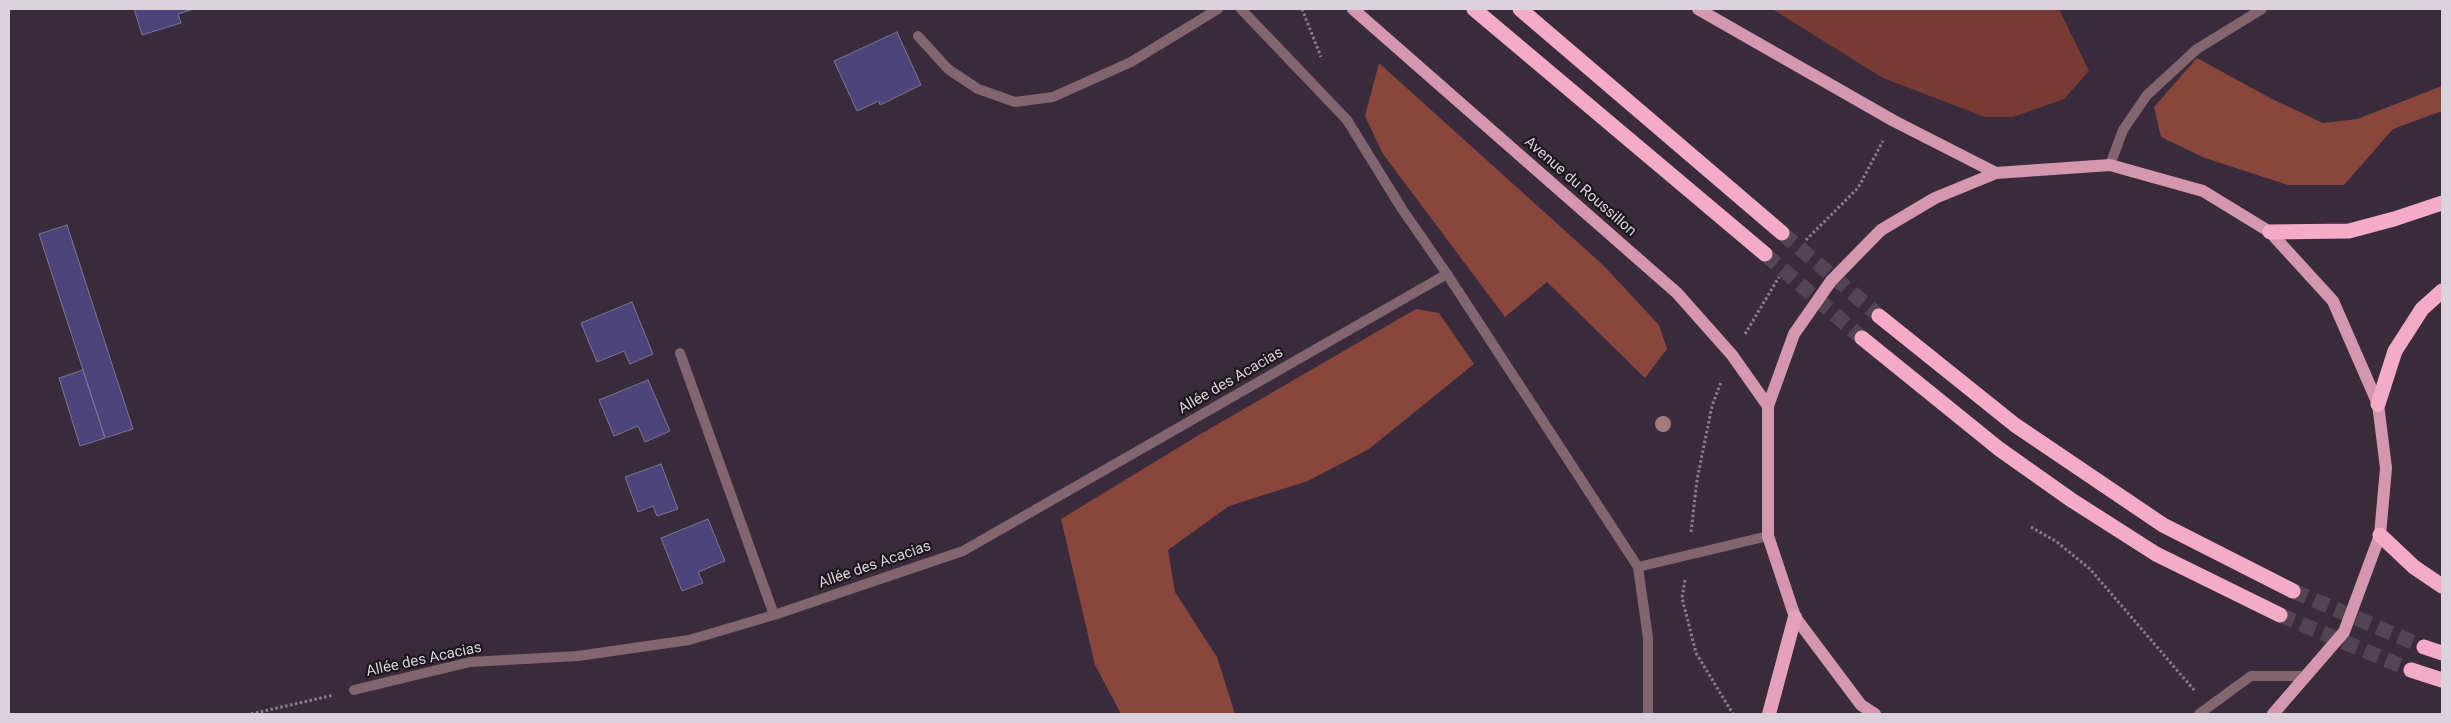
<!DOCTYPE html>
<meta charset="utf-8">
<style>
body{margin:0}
#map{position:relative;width:2451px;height:723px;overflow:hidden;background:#392b3b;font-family:Roboto,sans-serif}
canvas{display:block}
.frame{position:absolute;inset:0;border:10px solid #dbd2dc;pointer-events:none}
</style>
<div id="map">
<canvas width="2451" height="723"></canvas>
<div class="frame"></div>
</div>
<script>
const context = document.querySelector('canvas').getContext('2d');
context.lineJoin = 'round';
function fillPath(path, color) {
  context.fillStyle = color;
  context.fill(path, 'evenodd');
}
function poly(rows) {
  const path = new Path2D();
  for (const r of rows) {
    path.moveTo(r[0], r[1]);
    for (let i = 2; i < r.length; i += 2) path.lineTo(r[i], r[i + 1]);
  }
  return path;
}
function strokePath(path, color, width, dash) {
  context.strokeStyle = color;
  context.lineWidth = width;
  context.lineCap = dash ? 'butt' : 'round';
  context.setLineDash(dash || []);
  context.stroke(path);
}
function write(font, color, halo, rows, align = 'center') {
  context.font = font + ' Roboto,sans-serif';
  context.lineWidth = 4.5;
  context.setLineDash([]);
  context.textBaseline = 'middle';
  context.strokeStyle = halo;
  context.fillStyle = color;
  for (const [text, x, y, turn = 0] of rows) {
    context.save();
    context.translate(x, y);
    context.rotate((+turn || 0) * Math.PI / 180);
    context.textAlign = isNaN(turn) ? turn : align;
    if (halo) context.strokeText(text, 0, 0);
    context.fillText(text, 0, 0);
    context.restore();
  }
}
fillPath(poly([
 [1772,9,2056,9,2060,11,2089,71,2064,99,2013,117,1985,117,1883,78]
]), '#773b33');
fillPath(poly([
 [2197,58,2272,99,2323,123,2357,119,2442,86,2442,111,2393,129,2344,185,2288,185,2205,158,2161,137,2154,107],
 [1379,63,1603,265,1659,325,1667,349,1645,378,1547,282,1505,317,1383,154,1365,116],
 [1416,309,1439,313,1474,364,1369,449,1308,481,1229,506,1168,550,1175,592,1217,657,1235,714,1121,714,1095,665,1061,519,1199,435]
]), '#88463d');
const building = poly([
 [134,9,194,9,178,14,181,23,142,35,134,9],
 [897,32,921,85,880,105,879,101,857,111,834,61,897,32],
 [67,225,133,429,105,438,39,234,67,225],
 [632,302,653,354,630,364,624,351,597,362,581,323,632,302],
 [83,370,105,438,80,446,59,378,83,370],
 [648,380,670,431,645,442,638,426,614,436,599,400,648,380],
 [661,464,678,509,657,516,653,506,638,512,625,477,661,464],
 [708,519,725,561,698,572,703,583,682,591,661,538,708,519]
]);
fillPath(building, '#4d447c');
strokePath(building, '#79778d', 1);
strokePath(poly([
 [1782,233,1879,316],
 [1765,254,1862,338],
 [2293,591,2424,647],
 [2280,615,2411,670]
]), '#514453', 15, [15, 8]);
strokePath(poly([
 [1302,9,1321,57],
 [1806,240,1858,188,1883,141],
 [1745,334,1779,277],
 [2031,527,2057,542,2090,569,2194,690],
 [1691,532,1697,480,1712,406,1721,382],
 [1685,580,1682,598,1696,653,1733,714],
 [251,714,334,695]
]), '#897e8b', 3, [2.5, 2.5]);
strokePath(poly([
 [918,36,948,69,978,89,1015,102,1053,97,1131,62,1218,9],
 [2110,165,2123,130,2147,95,2197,49,2262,9],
 [680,353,774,615],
 [354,690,470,662,578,656,689,640,774,615,963,551,1447,274],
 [2199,714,2251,676,2306,676]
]), '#83656f', 10);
strokePath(poly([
 [1241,9,1347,120,1402,209,1447,274,1638,567,1648,638,1648,714],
 [1638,567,1768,536]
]), '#83656f', 10);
strokePath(poly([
 [1353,9,1677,293,1732,355,1768,406],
 [1698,9,1894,121,1996,173],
 [1875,714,1861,705,1795,617,1768,536,1768,406,1794,334,1831,281,1881,230,1935,198,1996,173,2110,165,2203,191,2270,232,2333,301,2378,404,2386,468,2380,535,2344,632,2273,714]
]), '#d497ad', 12);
strokePath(poly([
 [1769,714,1795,617]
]), '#e4a1b9', 14);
strokePath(poly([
 [1474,9,1765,254],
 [1520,9,1782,233],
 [2270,232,2349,231,2394,219,2442,203],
 [1879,316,2015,425,2163,525,2293,591],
 [1862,338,1998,448,2073,501,2156,554,2280,615],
 [2378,404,2395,351,2422,309,2442,291],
 [2380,535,2414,567,2442,586],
 [2424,647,2442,653],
 [2411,670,2442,680]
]), '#f4abc5', 15);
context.fillStyle = '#a47b7d';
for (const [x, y] of [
 [1663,424]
]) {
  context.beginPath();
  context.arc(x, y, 8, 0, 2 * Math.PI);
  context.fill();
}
write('15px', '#dbd2dc', '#1c161d', [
 ["Avenue du Roussillon",1580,187,41],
 ["Allée des Acacias",1231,381,-30],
 ["Allée des Acacias",875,565,-19],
 ["Allée des Acacias",424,660,-12]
]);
</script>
